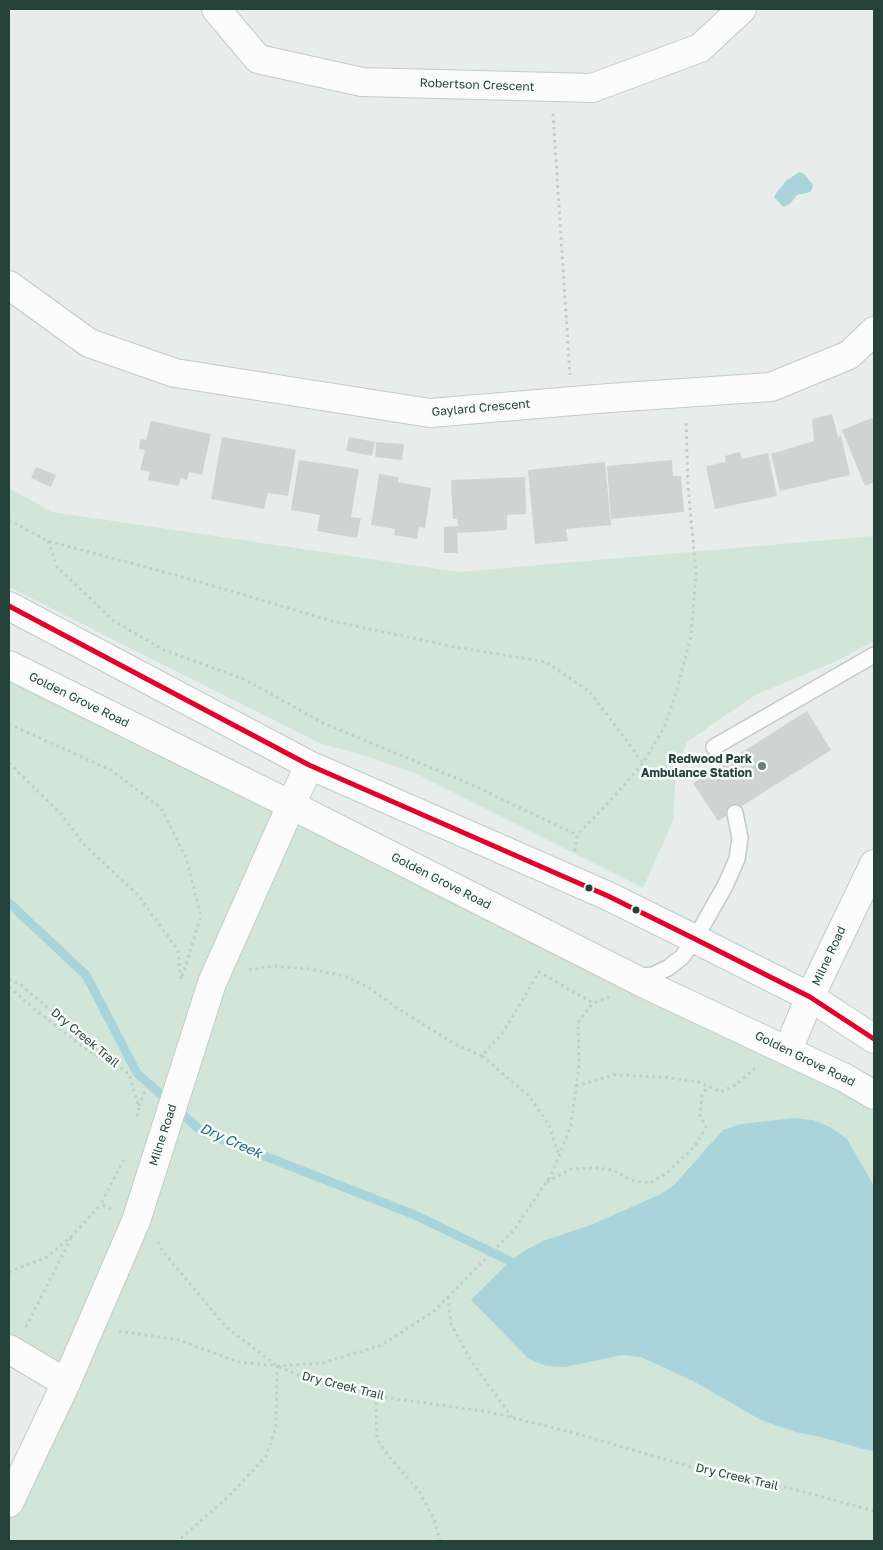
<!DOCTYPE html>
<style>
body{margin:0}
#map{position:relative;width:883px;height:1550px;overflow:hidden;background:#e8edeb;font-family:"Golos Text",sans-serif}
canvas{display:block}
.frame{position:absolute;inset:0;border:10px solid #24423a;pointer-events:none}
</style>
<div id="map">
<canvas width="883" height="1550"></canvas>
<div class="frame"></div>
</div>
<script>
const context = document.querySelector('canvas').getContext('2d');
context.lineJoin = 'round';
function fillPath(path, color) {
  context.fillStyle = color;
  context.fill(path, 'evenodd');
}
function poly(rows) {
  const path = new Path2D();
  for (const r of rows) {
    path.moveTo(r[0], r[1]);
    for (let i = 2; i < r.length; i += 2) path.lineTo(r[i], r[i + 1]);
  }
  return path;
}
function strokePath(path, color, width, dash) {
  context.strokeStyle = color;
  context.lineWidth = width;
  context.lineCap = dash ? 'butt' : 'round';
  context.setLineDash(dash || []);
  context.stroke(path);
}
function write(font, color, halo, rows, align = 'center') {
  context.font = font + ' "Golos Text",sans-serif';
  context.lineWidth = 5;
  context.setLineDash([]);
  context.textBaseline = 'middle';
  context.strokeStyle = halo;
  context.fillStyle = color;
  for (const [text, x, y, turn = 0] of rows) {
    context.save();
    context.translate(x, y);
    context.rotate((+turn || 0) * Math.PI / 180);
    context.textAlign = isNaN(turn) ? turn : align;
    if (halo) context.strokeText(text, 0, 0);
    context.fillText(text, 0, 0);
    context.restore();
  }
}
fillPath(poly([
 [9,488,52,512,459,572,874,536,874,641,839,660,755,695,687,742,676,773,673,821,643,888,417,774,369,757,319,743,9,587],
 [9,665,874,1095,874,1541,9,1541,9,1503,66,1383,9,1349]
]), '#d1e6d8');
fillPath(poly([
 [799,172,804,174,809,180,813,185,812,189,810,192,797,195,790,204,783,207,774,197,777,192,786,181],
 [794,1118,813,1120,830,1127,847,1139,874,1186,874,1451,863,1449,820,1437,796,1432,761,1420,693,1381,641,1357,622,1355,565,1367,546,1366,529,1359,471,1300,510,1261,526,1250,543,1241,593,1224,661,1194,675,1184,723,1130,741,1124]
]), '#a9d4db');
strokePath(poly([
 [9,903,86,975,137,1073,201,1131,415,1215,510,1261]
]), '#a9d4db', 9);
fillPath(poly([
 [832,414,838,437,841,436,850,475,780,491,771,454,814,441,812,419],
 [874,417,874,482,865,486,842,430],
 [151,421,211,434,202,475,189,472,187,480,181,478,179,486,148,480,150,472,140,470,145,450,139,449,140,439,146,440],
 [222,437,296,450,288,496,268,493,264,509,211,499],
 [349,437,375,442,372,456,346,451],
 [376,442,404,444,402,460,375,457],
 [740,452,742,459,768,453,777,496,715,509,706,466,726,462,725,456],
 [299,460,359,469,351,517,361,518,357,538,317,531,320,515,291,510],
 [672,460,673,476,681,476,684,512,611,519,607,466],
 [605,462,611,525,566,529,568,541,535,544,528,470],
 [36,467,56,475,51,487,31,478],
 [379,474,399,477,398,482,431,488,425,528,419,527,417,539,394,535,395,529,371,525],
 [525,477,526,514,507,515,507,530,457,533,458,553,444,553,444,527,458,526,457,519,453,519,451,480],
 [807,711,831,750,718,821,693,783]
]), '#cfd4d2');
const service = poly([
 [714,747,874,655],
 [636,977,653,975,668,968,682,957,695,939,725,886,737,859,740,838,735,813]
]);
const minor = poly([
 [216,9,258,59,362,82,592,88,700,48,742,9],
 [9,285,89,343,175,373,430,413,609,398,771,387,849,355,874,331],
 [9,1349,66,1383]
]);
const secondary = poly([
 [9,606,309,765,608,896,695,939,810,997,874,1039],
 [9,665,291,805,645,984,845,1078,874,1095],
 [788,1050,810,997,874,864],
 [9,1503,66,1383,136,1221,212,983,309,765]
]);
strokePath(service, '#c5cac8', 18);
strokePath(minor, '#c5cac8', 30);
strokePath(secondary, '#c3cbc8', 30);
strokePath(poly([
 [553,114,570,375],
 [9,520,48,541,190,579,332,621,455,647,546,662,590,692,643,763],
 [48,541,57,567,114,621,164,650,244,679,323,723,468,783,577,835],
 [9,724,111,770,161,808,186,858,201,916,182,977],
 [9,763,61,814,85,846,137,894,178,950,181,983],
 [575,851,577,835,610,801,643,763,664,728,676,693,691,636,696,574,688,486,686,421],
 [249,970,273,966,309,969,345,976,371,989,400,1010,455,1044,482,1056,504,1031,539,972,593,1003,609,997],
 [9,979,21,985,91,1045,129,1074,139,1107,137,1118],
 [9,987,39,1013,86,1049,116,1067],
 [482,1056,530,1097,549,1125,559,1156],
 [576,1086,614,1075,664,1077,699,1082,721,1092,737,1084,756,1067],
 [139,1106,150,1077],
 [547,1182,571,1169,597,1168,613,1170,631,1180,650,1183,667,1173,695,1146,706,1127,700,1115,702,1095,708,1086],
 [111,1209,101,1204,125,1157],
 [158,1242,161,1249,226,1327,277,1366,310,1380,376,1396,489,1412,571,1432,716,1474,789,1488,874,1511],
 [9,1272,47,1257,72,1236,101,1204],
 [448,1297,451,1324,471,1361,512,1417],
 [26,1327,72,1236],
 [119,1331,179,1340,238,1362,277,1366,276,1428,266,1456,232,1493,178,1541],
 [277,1366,322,1363,382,1345,434,1311,514,1230,552,1174,571,1125,579,1065,578,1023,593,1003],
 [376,1396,377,1439,391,1459,419,1491,434,1519,440,1541]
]), '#c3ccca', 3, [2.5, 4]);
strokePath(service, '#fcfcfc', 15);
strokePath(minor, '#fcfcfc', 28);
strokePath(secondary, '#fcfcfc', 28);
strokePath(poly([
 [9,606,309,765,608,896,695,939,810,997,874,1039]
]), '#e4002b', 5);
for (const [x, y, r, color] of [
 [762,766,5,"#697e78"],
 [589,888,4.5,"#24423a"],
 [636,910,4.5,"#24423a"]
]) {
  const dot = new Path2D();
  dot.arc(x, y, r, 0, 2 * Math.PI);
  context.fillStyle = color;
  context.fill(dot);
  strokePath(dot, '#f7fbf9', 2);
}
write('12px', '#24423a', '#f7fbf9', [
 ["Robertson Crescent",477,85,2],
 ["Gaylard Crescent",481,408,-5],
 ["Golden Grove Road",79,700,26],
 ["Golden Grove Road",441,881,27],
 ["Milne Road",829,956,-65],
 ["Dry Creek Trail",85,1038,40],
 ["Golden Grove Road",805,1059,26],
 ["Milne Road",163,1135,-72],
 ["Dry Creek Trail",343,1386,14],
 ["Dry Creek Trail",737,1477,13]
]);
write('bold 12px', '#24423a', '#f7fbf9', [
 ["Redwood Park",752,759],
 ["Ambulance Station",752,773]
], 'right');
write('italic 14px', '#1c6f80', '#f7fbf9', [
 ["Dry Creek",231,1141,24]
]);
</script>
